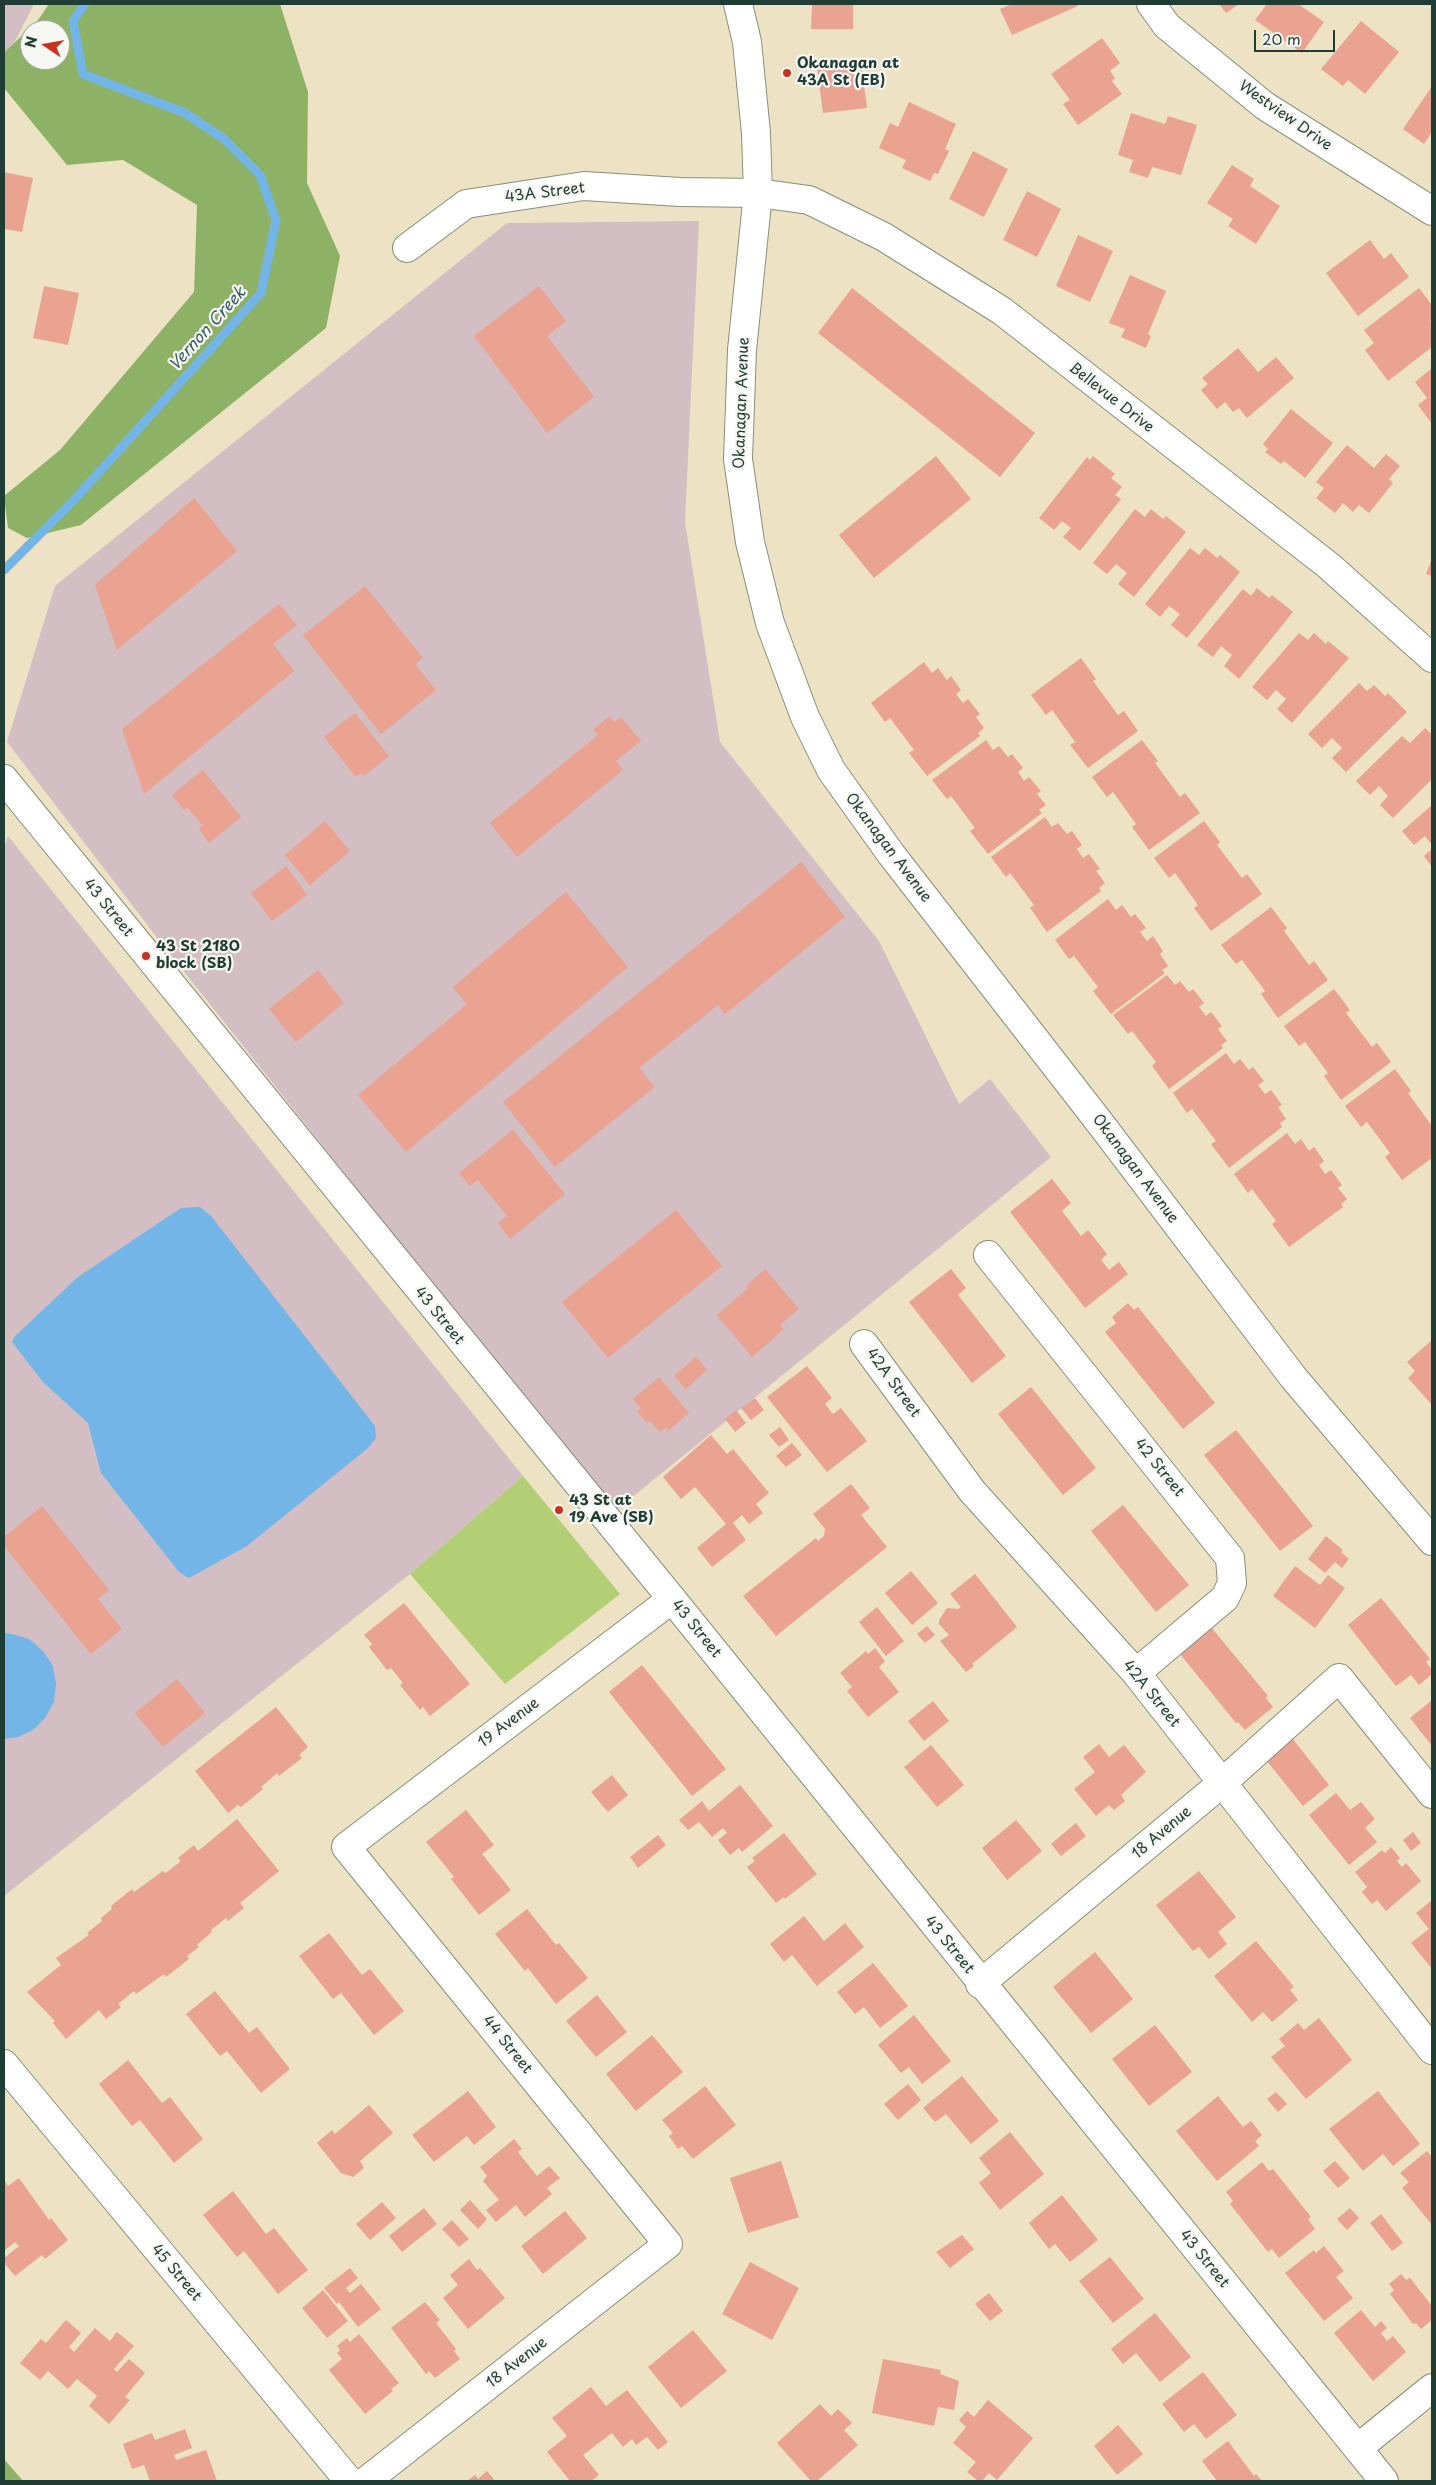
<!DOCTYPE html>
<style>
body{margin:0}
#map{position:relative;width:1436px;height:2485px;overflow:hidden;background:#ede2c4;font-family:"Playpen Sans",sans-serif}
canvas{display:block}
.frame{position:absolute;inset:0;border:5px solid #1f3d34;pointer-events:none}
.north{position:absolute;left:20px;top:20px;width:50px;height:50px;box-sizing:border-box;background:#f6f6f2;border:1px solid #a0aca6;border-radius:50%;rotate:282deg;font-size:14px;font-weight:700;line-height:20px;text-align:center;color:#1f3d34}
.north::after{content:'';display:block;margin:auto;width:18px;height:22px;background:#c8321e;clip-path:polygon(50% 0,100% 100%,50% 72%,0 100%)}
.scale{position:absolute;left:1254px;top:30px;width:81px;height:22px;box-sizing:border-box;border:2px solid #1f3d34;border-top:0;padding-left:6px;font-size:15px;line-height:18px;white-space:nowrap;color:#1f3d34;-webkit-text-stroke:4px #f6f6f2;paint-order:stroke}
</style>
<div id="map">
<canvas width="1436" height="2485"></canvas>
<div class="frame"></div>
<div class="north">N</div>
<div class="scale">20 m</div>
</div>
<script>
const context = document.querySelector('canvas').getContext('2d');
context.lineJoin = 'round';
function fillPath(path, color) {
  context.fillStyle = color;
  context.fill(path, 'evenodd');
}
function poly(rows) {
  const path = new Path2D();
  for (const r of rows) {
    path.moveTo(r[0], r[1]);
    for (let i = 2; i < r.length; i += 2) path.lineTo(r[i], r[i + 1]);
  }
  return path;
}
function strokePath(path, color, width, dash) {
  context.strokeStyle = color;
  context.lineWidth = width;
  context.lineCap = dash ? 'butt' : 'round';
  context.setLineDash(dash || []);
  context.stroke(path);
}
function write(font, color, halo, rows, align = 'center') {
  context.font = font + ' "Playpen Sans",sans-serif';
  context.lineWidth = 4.5;
  context.setLineDash([]);
  context.textBaseline = 'middle';
  context.strokeStyle = halo;
  context.fillStyle = color;
  for (const [text, x, y, turn = 0] of rows) {
    context.save();
    context.translate(x, y);
    context.rotate((+turn || 0) * Math.PI / 180);
    context.textAlign = isNaN(turn) ? turn : align;
    if (halo) context.strokeText(text, 0, 0);
    context.fillText(text, 0, 0);
    context.restore();
  }
}
fillPath(poly([
 [4,4,34,4,5,61,4,61],
 [699,221,685,522,720,742,879,941,959,1104,990,1079,1051,1157,614,1512,162,944,7,742,55,586,507,223],
 [8,836,523,1476,410,1574,4,1896,4,848]
]), '#d2bec3');
fillPath(poly([
 [523,1476,620,1594,505,1684,410,1574]
]), '#b2cf75');
fillPath(poly([
 [49,4,280,4,308,92,307,183,340,256,326,328,81,525,27,538,8,528,4,496,60,450,194,292,197,205,123,160,67,165,4,88,4,53,38,20],
 [30,30,60,30,60,60,30,60],
 [4,2459,23,2481,4,2481]
]), '#8db266');
fillPath(poly([
 [200,1207,211,1216,375,1426,376,1438,368,1448,247,1546,189,1578,179,1572,101,1473,88,1423,43,1382,12,1342,15,1336,78,1277,181,1208],
 [4,1633,12,1634,29,1639,43,1651,53,1666,56,1684,54,1702,45,1718,33,1730,18,1737,4,1739]
]), '#74b5e8');
strokePath(poly([
 [4,570,73,501,261,293,276,220,260,175,224,139,185,113,83,74,73,21,85,4]
]), '#74b5e8', 9);
fillPath(poly([
 [812,4,853,4,853,29,811,29],
 [1012,4,1077,4,1078,6,1012,35,1000,9],
 [1219,4,1239,4,1226,13],
 [1267,4,1298,4,1324,22,1302,53,1255,20],
 [1361,21,1399,52,1365,94,1348,80,1343,86,1321,69],
 [1102,38,1120,63,1110,71,1115,78,1112,81,1122,94,1078,125,1063,104,1070,100,1051,74],
 [861,63,867,108,823,113,817,68],
 [1432,86,1432,132,1424,144,1403,129],
 [909,102,956,124,945,149,949,151,938,174,934,173,930,181,902,168,906,160,879,148,890,123,898,127],
 [1131,113,1165,124,1168,116,1197,125,1181,175,1152,167,1148,178,1129,172,1133,160,1118,155],
 [973,151,1008,169,984,217,949,199],
 [1232,165,1254,179,1250,186,1280,206,1256,244,1228,226,1233,219,1207,203],
 [4,172,33,178,22,232,4,229],
 [1027,191,1061,209,1037,257,1003,240],
 [1078,235,1113,251,1090,302,1056,286],
 [1370,240,1384,259,1391,253,1409,277,1358,316,1326,273],
 [1130,275,1166,291,1148,334,1151,336,1146,348,1121,337,1125,329,1109,323],
 [44,286,79,293,68,345,33,338],
 [539,286,566,321,547,336,594,397,547,433,474,336],
 [852,288,1035,433,1000,477,818,333],
 [1419,288,1432,305,1432,320,1430,321,1432,324,1432,347,1388,381,1365,350,1374,343,1364,330],
 [1238,348,1258,372,1276,357,1294,378,1247,418,1239,408,1233,412,1225,402,1217,409,1201,390,1208,384,1202,378],
 [1432,368,1432,424,1418,405,1427,398,1415,382],
 [1291,409,1333,443,1305,478,1284,461,1281,464,1265,452,1268,449,1263,444],
 [1347,445,1374,468,1386,454,1400,466,1389,479,1393,483,1369,513,1359,505,1353,512,1343,503,1335,513,1316,498,1324,488,1316,482],
 [936,456,971,499,874,578,839,535],
 [1093,456,1115,474,1111,478,1122,487,1115,495,1121,499,1080,551,1063,537,1071,528,1062,521,1054,530,1039,518,1087,457,1090,460],
 [194,498,237,551,117,650,95,585],
 [1135,509,1145,517,1151,509,1163,519,1166,516,1186,532,1134,597,1118,584,1127,573,1116,564,1107,574,1093,563],
 [1190,548,1199,555,1205,548,1217,558,1220,555,1240,572,1187,638,1171,625,1180,614,1169,606,1160,617,1145,604],
 [1432,558,1432,576,1426,574],
 [365,586,423,658,415,664,436,690,381,734,303,635],
 [1257,588,1269,598,1272,595,1293,612,1239,679,1224,666,1232,655,1221,646,1213,657,1197,645,1243,589,1251,596],
 [279,604,297,625,273,644,294,671,144,794,122,729],
 [1299,633,1308,640,1314,633,1326,644,1328,641,1349,658,1292,723,1277,709,1286,699,1276,690,1267,700,1252,687],
 [1081,658,1096,679,1093,681,1118,715,1124,711,1138,731,1088,768,1070,745,1075,742,1052,710,1046,715,1031,695],
 [924,662,932,673,938,668,947,680,951,676,961,690,956,694,963,703,968,699,980,714,976,717,984,728,978,733,980,736,927,776,909,753,914,750,890,718,885,722,871,703],
 [1359,683,1367,691,1374,685,1385,696,1388,693,1407,712,1346,772,1332,758,1342,748,1332,738,1322,748,1308,734],
 [355,713,389,756,364,776,361,773,356,777,324,737],
 [610,716,614,722,621,717,641,741,616,761,623,770,517,857,490,823,598,735,593,730],
 [1425,728,1432,734,1432,779,1393,818,1380,805,1388,796,1379,786,1370,795,1356,781,1402,736,1410,743],
 [986,740,993,750,999,746,1008,757,1012,754,1023,768,1018,772,1024,781,1029,777,1041,791,1037,794,1046,805,1039,810,1042,813,988,854,970,831,975,828,951,796,947,799,932,780],
 [1142,740,1158,761,1155,763,1180,797,1185,793,1200,813,1149,850,1132,827,1136,824,1113,792,1107,797,1092,777],
 [203,770,241,817,209,843,199,829,203,826,188,808,184,810,172,795],
 [1432,805,1432,845,1425,836,1414,845,1402,831],
 [1045,817,1052,827,1058,823,1067,834,1072,831,1082,845,1077,849,1083,858,1089,854,1100,869,1096,871,1105,883,1099,888,1101,891,1047,932,1030,908,1034,905,1010,873,1006,877,991,857],
 [325,821,350,851,310,885,285,855],
 [1204,821,1220,842,1217,845,1242,878,1247,874,1262,894,1211,931,1194,908,1198,905,1175,873,1169,878,1154,858],
 [1432,849,1432,867,1424,856],
 [801,862,845,917,725,1014,718,1005,639,1068,655,1087,555,1167,503,1102],
 [286,866,307,895,272,921,251,893],
 [566,892,628,967,406,1152,358,1095,467,1004,453,987],
 [1108,899,1116,910,1122,905,1131,917,1135,914,1146,928,1140,932,1147,941,1153,936,1163,951,1160,954,1168,966,1162,970,1165,973,1111,1014,1093,991,1098,987,1074,956,1069,959,1055,940],
 [1271,907,1287,928,1284,931,1309,965,1314,961,1328,980,1278,1018,1261,994,1265,991,1242,960,1236,964,1221,945],
 [318,970,344,1003,296,1042,269,1009],
 [1167,975,1175,985,1180,981,1189,992,1193,989,1204,1003,1199,1007,1206,1016,1211,1012,1222,1026,1218,1029,1227,1041,1221,1045,1223,1048,1169,1089,1152,1066,1156,1062,1132,1031,1128,1034,1113,1015],
 [1334,989,1350,1010,1346,1013,1372,1047,1377,1043,1391,1062,1341,1100,1324,1076,1328,1073,1305,1042,1299,1046,1284,1026],
 [1226,1053,1234,1064,1240,1059,1249,1070,1253,1067,1264,1081,1258,1085,1265,1094,1271,1090,1282,1105,1278,1107,1286,1119,1280,1123,1282,1127,1229,1168,1211,1144,1216,1141,1192,1109,1187,1113,1173,1093],
 [1395,1069,1411,1091,1408,1093,1432,1126,1432,1158,1402,1180,1385,1157,1390,1153,1367,1122,1361,1127,1345,1106],
 [513,1130,565,1194,510,1239,498,1223,507,1216,478,1180,470,1186,459,1173],
 [1287,1133,1295,1144,1301,1139,1309,1151,1314,1147,1324,1161,1319,1165,1325,1174,1331,1170,1342,1185,1338,1188,1347,1199,1341,1204,1343,1207,1289,1247,1272,1224,1276,1221,1252,1189,1248,1193,1234,1174],
 [1052,1179,1071,1203,1062,1211,1081,1236,1088,1230,1107,1254,1101,1260,1109,1270,1119,1262,1128,1274,1085,1308,1010,1212],
 [676,1210,722,1266,608,1358,562,1302],
 [765,1269,799,1309,780,1325,784,1329,752,1357,717,1315,748,1288,746,1286],
 [951,1269,966,1288,958,1295,1006,1356,972,1383,909,1302],
 [1128,1303,1134,1310,1138,1307,1215,1403,1183,1429,1105,1332,1116,1323,1112,1317],
 [1432,1340,1432,1405,1408,1378,1415,1371,1407,1362],
 [696,1357,707,1370,686,1389,674,1376],
 [807,1366,832,1398,825,1404,833,1414,841,1408,867,1441,827,1472,767,1397],
 [659,1377,689,1413,668,1431,666,1427,660,1432,650,1421,647,1423,637,1411,641,1408,633,1399],
 [1031,1387,1096,1468,1063,1495,998,1414],
 [755,1398,764,1410,751,1420,741,1408],
 [736,1410,746,1423,735,1432,725,1419],
 [780,1427,789,1440,779,1447,769,1435],
 [1236,1430,1313,1526,1280,1551,1204,1455],
 [711,1435,727,1454,733,1449,769,1493,756,1504,763,1513,749,1524,742,1515,733,1523,746,1540,712,1567,697,1548,726,1524,695,1487,681,1499,663,1477],
 [792,1443,802,1455,786,1467,776,1456],
 [851,1484,870,1508,861,1515,887,1547,776,1636,743,1596,816,1538,818,1541,824,1536,825,1529,813,1514],
 [1123,1505,1189,1585,1156,1612,1091,1531],
 [42,1506,109,1590,98,1599,122,1629,91,1654,4,1546,4,1537],
 [1326,1536,1343,1550,1341,1552,1349,1559,1342,1568,1335,1562,1325,1573,1308,1559],
 [1295,1566,1320,1585,1328,1575,1345,1588,1315,1628,1273,1596],
 [911,1571,938,1603,912,1625,885,1593],
 [975,1574,1017,1627,972,1664,974,1666,966,1672,940,1641,949,1635,939,1624,939,1620,947,1608,958,1609,961,1607,950,1594],
 [1381,1598,1430,1659,1426,1662,1432,1670,1432,1674,1419,1685,1411,1675,1396,1686,1348,1625],
 [404,1603,470,1684,430,1716,423,1707,420,1710,400,1685,403,1683,391,1668,387,1670,369,1647,372,1644,364,1635],
 [877,1607,904,1641,886,1656,859,1622],
 [927,1626,935,1635,925,1643,917,1634],
 [1211,1627,1268,1696,1266,1698,1273,1707,1245,1730,1238,1722,1236,1723,1180,1654],
 [875,1648,885,1661,879,1667,899,1692,868,1717,847,1691,852,1687,840,1673,866,1651,868,1654],
 [642,1665,726,1769,692,1796,609,1692],
 [177,1679,205,1713,163,1747,135,1713],
 [1432,1700,1432,1746,1410,1718],
 [933,1701,949,1721,924,1741,908,1721],
 [276,1707,308,1747,299,1755,302,1758,279,1776,277,1773,261,1787,263,1789,241,1807,238,1805,228,1813,195,1771],
 [1292,1738,1329,1785,1303,1806,1266,1760],
 [1099,1744,1109,1757,1124,1745,1146,1772,1121,1795,1125,1801,1114,1810,1109,1805,1096,1816,1074,1789,1095,1772,1083,1757],
 [931,1745,964,1785,937,1807,904,1767],
 [612,1775,628,1795,608,1812,591,1792],
 [740,1785,773,1826,742,1852,739,1848,730,1855,718,1840,727,1833,723,1828,712,1837,699,1822,688,1830,679,1820,702,1801,709,1811],
 [1336,1793,1350,1810,1361,1802,1375,1819,1365,1828,1377,1842,1349,1865,1309,1815],
 [466,1810,494,1845,482,1854,511,1890,479,1915,451,1879,454,1877,426,1842],
 [237,1819,279,1871,240,1903,244,1908,228,1921,226,1918,211,1930,212,1932,197,1945,199,1947,187,1956,189,1959,166,1977,164,1974,136,1994,134,1991,118,2004,121,2007,106,2019,99,2010,66,2039,53,2023,55,2021,27,1992,61,1965,56,1958,89,1935,87,1933,102,1921,101,1918,112,1909,111,1906,132,1889,134,1892,163,1871,166,1873,181,1861,178,1858,194,1845,198,1851],
 [1016,1820,1042,1851,1007,1880,982,1848],
 [1076,1823,1086,1836,1061,1856,1051,1844],
 [1413,1832,1421,1843,1411,1851,1403,1840],
 [784,1833,817,1874,785,1899,784,1897,776,1903,747,1867,755,1861,752,1858],
 [658,1835,666,1845,638,1868,630,1857],
 [1391,1847,1400,1858,1397,1861,1402,1867,1406,1863,1421,1881,1386,1911,1377,1900,1372,1904,1362,1892,1367,1887,1355,1872,1382,1850,1385,1853],
 [1199,1871,1236,1917,1218,1932,1227,1944,1209,1959,1199,1947,1193,1951,1156,1905],
 [1432,1900,1432,1969,1411,1943,1429,1929,1416,1913],
 [527,1909,556,1945,559,1943,588,1978,556,2004,528,1968,525,1971,495,1934],
 [804,1916,824,1941,845,1923,864,1947,817,1986,792,1955,784,1962,770,1944],
 [329,1933,362,1975,370,1969,404,2011,374,2035,341,1993,333,1999,299,1956],
 [1256,1941,1294,1987,1290,1990,1298,2000,1272,2022,1263,2012,1252,2022,1214,1976],
 [1095,1952,1133,1999,1091,2033,1053,1987],
 [873,1963,908,2006,880,2028,864,2007,855,2014,837,1992],
 [215,1991,249,2033,257,2027,290,2069,261,2093,227,2051,220,2056,186,2014],
 [597,1995,627,2032,596,2057,566,2021],
 [914,2015,951,2061,922,2084,909,2067,901,2073,878,2045],
 [1319,2018,1352,2060,1306,2099,1271,2057,1285,2046,1279,2039,1298,2023,1304,2030],
 [1155,2025,1192,2072,1149,2106,1112,2059],
 [652,2035,683,2072,636,2111,606,2074],
 [128,2060,162,2103,170,2097,203,2139,174,2163,140,2120,132,2126,99,2084],
 [962,2076,999,2121,971,2144,946,2114,935,2122,923,2108],
 [908,2084,921,2100,898,2120,884,2104],
 [705,2086,736,2125,693,2159,682,2146,678,2149,669,2136,673,2133,662,2120],
 [468,2091,496,2127,474,2145,467,2136,434,2162,412,2135],
 [1378,2091,1420,2144,1393,2166,1383,2154,1363,2171,1329,2129],
 [1276,2092,1287,2104,1278,2112,1267,2099],
 [1218,2096,1243,2127,1251,2121,1262,2135,1255,2141,1259,2146,1217,2181,1176,2131],
 [369,2105,393,2133,360,2161,364,2168,353,2177,341,2173,317,2143,332,2130,335,2134],
 [1010,2132,1044,2174,1000,2210,979,2183,991,2173,979,2158],
 [514,2139,522,2149,518,2152,537,2176,549,2166,560,2178,547,2188,552,2194,525,2217,516,2205,496,2222,486,2210,499,2200,483,2181,487,2176,480,2167],
 [1427,2151,1432,2157,1432,2225,1402,2188,1409,2182,1400,2173],
 [781,2161,799,2217,748,2233,730,2178],
 [1335,2161,1350,2178,1338,2188,1323,2171],
 [1262,2162,1269,2171,1273,2169,1311,2217,1308,2219,1315,2229,1279,2258,1272,2249,1268,2252,1230,2204,1233,2201,1226,2192],
 [19,2178,49,2220,51,2218,68,2240,45,2259,42,2255,15,2276,4,2263,4,2258,19,2246,15,2242,4,2251,4,2180,8,2186],
 [233,2191,266,2234,274,2228,308,2270,278,2294,244,2251,237,2257,203,2215],
 [1062,2195,1098,2240,1070,2262,1055,2244,1049,2249,1029,2223],
 [470,2200,487,2219,478,2229,460,2210],
 [382,2202,396,2218,370,2240,356,2224],
 [424,2208,437,2224,402,2252,389,2236],
 [1350,2208,1359,2218,1347,2230,1337,2219],
 [565,2211,587,2238,543,2274,521,2246],
 [1381,2214,1403,2243,1392,2251,1370,2223],
 [452,2220,469,2239,459,2247,442,2229],
 [962,2235,974,2249,950,2268,936,2252],
 [1324,2246,1344,2271,1336,2277,1353,2298,1324,2321,1285,2273,1314,2250,1316,2253],
 [1110,2257,1144,2299,1113,2323,1079,2281],
 [469,2259,477,2270,480,2268,505,2298,468,2329,443,2298,458,2285,450,2275],
 [750,2262,799,2288,772,2340,722,2314],
 [350,2268,358,2278,346,2288,350,2293,361,2284,381,2309,358,2327,339,2302,337,2304,324,2288],
 [1401,2274,1406,2280,1410,2278,1432,2306,1432,2320,1421,2329,1416,2323,1413,2324,1390,2294,1394,2290,1389,2284],
 [323,2290,348,2321,327,2338,302,2308],
 [989,2293,1003,2311,990,2321,975,2304],
 [425,2302,440,2320,436,2323,456,2349,454,2351,460,2359,435,2378,429,2371,426,2374,391,2328],
 [1361,2310,1375,2327,1381,2321,1387,2328,1381,2333,1387,2341,1393,2336,1406,2352,1373,2381,1334,2333],
 [1155,2313,1191,2357,1160,2382,1136,2353,1123,2364,1111,2349],
 [66,2320,81,2333,69,2347,74,2352,95,2328,110,2341,117,2332,134,2346,114,2369,117,2372,129,2359,145,2373,125,2397,130,2400,109,2424,89,2406,97,2396,77,2379,68,2389,48,2371,40,2380,20,2363,41,2339,46,2343],
 [693,2330,727,2371,681,2408,648,2367],
 [359,2334,399,2383,391,2389,393,2391,365,2414,329,2370,342,2359,337,2353,340,2350,337,2346,347,2338,350,2342],
 [883,2359,941,2370,940,2374,959,2381,954,2410,938,2407,934,2426,872,2413],
 [1203,2372,1237,2415,1206,2439,1194,2424,1184,2432,1162,2404],
 [591,2387,606,2406,627,2390,668,2442,658,2450,647,2437,636,2445,632,2439,623,2447,612,2433,583,2455,599,2475,591,2481,570,2481,547,2452,567,2436,552,2418],
 [988,2400,1033,2438,997,2480,989,2473,982,2481,978,2481,967,2472,976,2462,953,2443,966,2427,959,2420,967,2411,974,2417],
 [820,2404,831,2416,838,2409,852,2423,844,2430,858,2445,817,2481,811,2481,777,2443],
 [1118,2425,1143,2454,1117,2475,1094,2446],
 [185,2429,192,2448,174,2455,176,2460,206,2450,217,2481,150,2481,144,2465,132,2469,123,2444,152,2433,155,2440],
 [1228,2441,1254,2476,1256,2474,1262,2481,1217,2481,1202,2461],
 [487,2471,495,2481,467,2481,475,2475,478,2479]
]), '#eaa291');
const minor = poly([
 [1151,4,1167,26,1265,106,1432,211],
 [407,248,466,204,584,186,680,192,758,193,809,200,884,237,1002,311,1329,566,1432,658],
 [4,779,672,1599,1384,2481],
 [988,1255,1230,1558,1232,1583,1225,1598,1136,1673],
 [864,1344,972,1491,1136,1673,1432,2050],
 [980,1984,1222,1783,1339,1678,1432,1794],
 [4,2064,349,2481],
 [1358,2448,1432,2388],
 [366,2481,668,2244,346,1847,672,1599]
]);
const tertiary = poly([
 [738,4,747,42,756,133,758,193,742,350,738,459,750,542,770,623,805,717,831,770,891,854,1100,1123,1293,1377,1432,1541]
]);
strokePath(minor, '#86907c', 30);
strokePath(tertiary, '#86907c', 30);
strokePath(minor, '#fff', 28);
strokePath(tertiary, '#fff', 28);
for (const [x, y, r, color] of [
 [787,73,5,"#c8321e"],
 [146,956,5,"#c8321e"],
 [559,1510,5,"#c8321e"]
]) {
  const dot = new Path2D();
  dot.arc(x, y, r, 0, 2 * Math.PI);
  context.fillStyle = color;
  context.fill(dot);
  strokePath(dot, '#f6f6f2', 2);
}
write('bold 15px', '#1f3d34', '#f6f6f2', [
 ["Okanagan at",797,64],
 ["43A St (EB)",797,81],
 ["43 St 2180",156,947],
 ["block (SB)",156,964],
 ["43 St at",569,1501],
 ["19 Ave (SB)",569,1518]
], 'left');
write('15px', '#1f3d34', '#f6f6f2', [
 ["Westview Drive",1285,116,35],
 ["43A Street",545,193,-7],
 ["Bellevue Drive",1111,398,38],
 ["Okanagan Avenue",742,403,-88],
 ["Okanagan Avenue",888,848,53],
 ["43 Street",108,908,51],
 ["Okanagan Avenue",1135,1169,53],
 ["43 Street",439,1316,51],
 ["42A Street",893,1383,54],
 ["42 Street",1159,1468,51],
 ["43 Street",696,1629,51],
 ["42A Street",1151,1694,51],
 ["19 Avenue",509,1723,-37],
 ["18 Avenue",1162,1833,-40],
 ["43 Street",949,1945,51],
 ["44 Street",507,2045,51],
 ["43 Street",1204,2259,51],
 ["45 Street",176,2273,50],
 ["18 Avenue",517,2363,-38]
]);
write('italic 16px', '#345b61', '#f6f6f2', [
 ["Vernon Creek",208,329,-48]
]);
</script>
